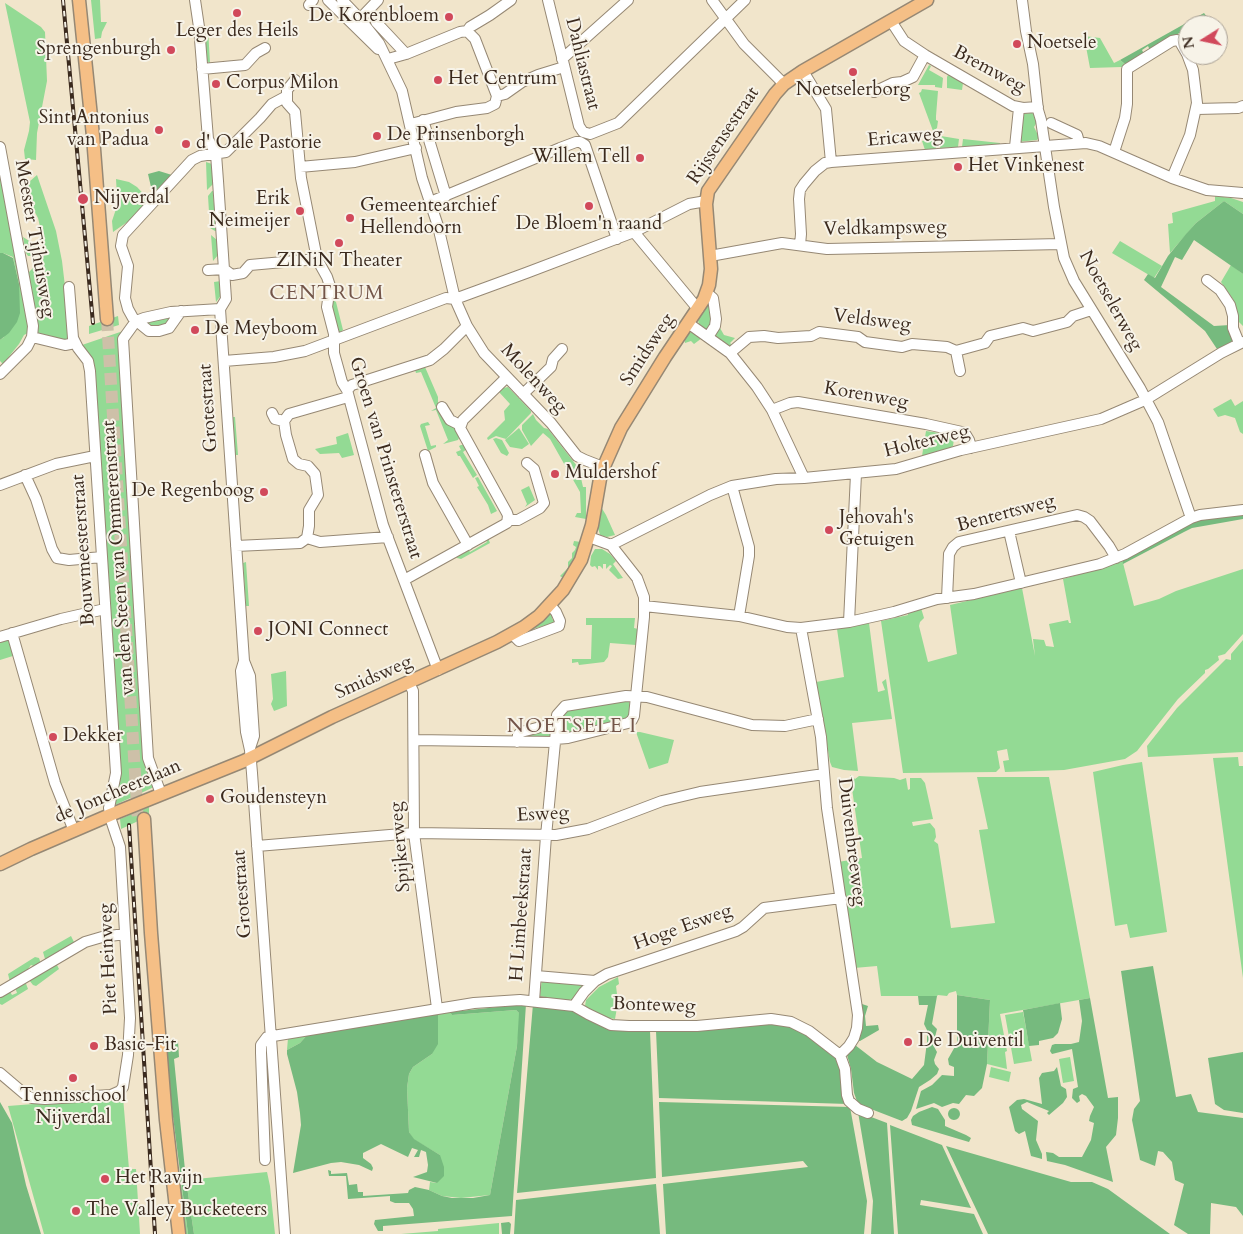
<!DOCTYPE html>
<style>
body{margin:0}
#map{position:relative;width:1243px;height:1234px;overflow:hidden;background:#f1e5cb;font-family:Cardo,serif}
canvas{display:block}
.north{position:absolute;left:1178px;top:15px;width:50px;height:50px;box-sizing:border-box;background:#f7f3e8;border:1px solid #aca397;border-radius:50%;rotate:260deg;font-size:14px;font-weight:700;line-height:20px;text-align:center;color:#3b2a1e}
.north::after{content:'';display:block;margin:auto;width:18px;height:22px;background:#d1495b;clip-path:polygon(50% 0,100% 100%,50% 72%,0 100%)}
</style>
<div id="map">
<canvas width="1243" height="1234"></canvas>
<div class="north">N</div>
</div>
<script>
const context = document.querySelector('canvas').getContext('2d');
context.lineJoin = 'round';
function fillPath(path, color) {
  context.fillStyle = color;
  context.fill(path, 'evenodd');
}
function poly(rows) {
  const path = new Path2D();
  for (const r of rows) {
    if (r.length === 3) {
      path.moveTo(r[0] + r[2], r[1]);
      path.arc(r[0], r[1], r[2], 0, 2 * Math.PI);
      continue;
    }
    path.moveTo(r[0], r[1]);
    for (let i = 2; i < r.length; i += 2) path.lineTo(r[i], r[i + 1]);
  }
  return path;
}
function strokePath(path, color, width, dash) {
  context.strokeStyle = color;
  context.lineWidth = width;
  context.lineCap = dash ? 'butt' : 'round';
  context.setLineDash(dash || []);
  context.stroke(path);
}
function write(font, color, halo, rows, align = 'center') {
  context.font = font + ' Cardo,serif';
  context.lineWidth = 4;
  context.setLineDash([]);
  context.textBaseline = 'middle';
  context.strokeStyle = halo;
  context.fillStyle = color;
  for (const [text, x, y, turn = 0] of rows) {
    context.save();
    context.translate(x, y);
    context.rotate((+turn || 0) * Math.PI / 180);
    context.textAlign = isNaN(turn) ? turn : align;
    if (halo) context.strokeText(text, 0, 0);
    context.fillText(text, 0, 0);
    context.restore();
  }
}
fillPath(poly([
 [91,0,100,0,101,22,107,22,102,32,101,38,95,39],
 [5,3,41,27,45,32,47,81,37,133,36,160,25,159,24,150,29,131,30,122],
 [205,29,208,29,210,63,205,60,206,53],
 [1084,36,1100,38,1114,63,1120,60,1125,64,1122,67,1090,68],
 [929,65,931,66,929,70,943,78,942,88,935,87,935,85,918,85],
 [949,73,951,76,963,83,962,90,947,88,947,77],
 [922,89,938,91,936,116,936,120,938,121,937,128,933,131,919,93,921,92],
 [1020,114,1032,113,1036,116,1037,122,1034,127,1039,137,1037,140,1017,142],
 [935,136,937,136,936,149,925,150,922,141],
 [941,136,959,139,958,147,940,148],
 [963,139,1000,143,1000,144,962,147],
 [206,162,212,164,213,184,207,190],
 [0,165,29,321,28,333,24,335,19,344,3,364,0,361,0,340,4,337,19,284,13,257,3,253,0,253],
 [37,175,56,231,62,261,71,337,67,342,36,335,28,273,41,260,46,252,38,218,22,188],
 [116,179,129,182,137,187,151,202,133,218,113,232,112,221,116,209,117,196],
 [212,191,213,191,216,231,215,231,210,228,208,196],
 [1215,196,1231,198,1243,202,1243,214,1224,201,1196,223,1170,253,1168,224,1173,223,1172,213,1215,201],
 [211,235,217,240,218,255,213,261],
 [23,237,34,244,36,252,33,256,28,256,26,253],
 [1120,241,1162,266,1154,278,1112,253],
 [1231,265,1243,274,1243,326,1238,321,1233,299,1221,282],
 [221,281,222,294,216,302,214,282],
 [332,299,336,302,343,330,340,333,337,332,331,308],
 [709,301,712,319,709,332,699,325,698,320],
 [173,314,170,323,155,328,147,324,146,321],
 [118,316,119,325,89,334,89,326],
 [720,328,724,335,735,338,730,343,733,346,729,347,712,334,714,331],
 [126,330,154,787,115,805,112,804,117,780,103,511,82,345],
 [694,332,702,338,694,344,691,341,685,343,684,338,688,333],
 [425,367,438,397,438,405,455,426,460,436,458,440,443,444,448,440,436,410,431,411,436,408,421,372,416,373,415,370],
 [508,387,531,411,531,413,506,439,496,436,488,440,487,438,505,420,504,411,510,404,499,392,503,388],
 [1231,399,1235,406,1243,401,1243,434,1240,432,1235,418,1225,415,1218,417,1213,409],
 [533,414,536,420,544,428,548,429,584,475,581,478,583,487,586,487,586,519,575,517,577,513,581,513,580,492,550,439,543,433,531,446,522,430,522,425],
 [232,417,235,417,238,455,235,455],
 [428,422,430,425,425,426,431,446,436,445,436,447,428,451,420,426,421,424],
 [519,428,529,444,522,449,510,447,505,440],
 [926,431,953,435,954,439,953,446,950,448,922,456],
 [348,433,354,455,342,458,339,453,320,454,315,449,337,444,336,437],
 [496,438,502,440,509,453,507,456,501,453,493,439],
 [461,445,464,445,467,449,463,452,477,475,473,478,460,456,458,456,456,452,461,450,459,446],
 [478,477,497,511,491,514,488,505,477,487,479,486,475,478],
 [529,486,535,500,525,507,527,504,521,490],
 [601,507,606,515,615,535,607,537,600,535,598,528],
 [484,537,488,538,490,543,461,559,457,558,455,556,467,547,470,552,487,542],
 [574,541,581,542,573,561,563,578,560,576,568,568,568,562,572,558,572,553,575,550,576,547,573,545],
 [595,549,602,549,610,554,616,561,613,564,623,578,618,579,609,570,612,566,610,565,606,569,606,564,603,564,603,569,600,566,598,566,598,570,595,566,592,567,590,565,591,556],
 [1122,559,1134,606,1159,599,1176,591,1243,569,1243,634,1225,654,1218,656,1219,660,1208,669,1205,670,1205,673,1178,699,1137,751,1125,759,1064,770,1005,772,1003,761,1009,760,1007,749,997,751,1000,768,996,772,903,773,881,621,908,615,908,610,921,608,924,618,920,622,919,626,928,662,957,654,950,605,1022,588,1035,656,1033,639,1044,640,1046,646,1054,647,1049,624,1068,620,1069,623,1071,623,1063,579,1087,572],
 [246,562,249,606,246,606,243,563],
 [552,612,552,619,557,622,533,629,530,635,519,638],
 [586,618,635,618,634,628,638,629,636,645,610,643,608,657,604,662,579,665,578,662,572,663,572,659,591,659,592,625,586,625],
 [869,623,878,692,885,690,882,682,886,679,892,719,852,723,858,771,844,770,832,767,830,762,816,682,844,677,837,629],
 [9,637,16,655,0,660,0,639],
 [1243,640,1243,752,1148,757,1147,746,1177,708,1226,659,1231,660,1231,654],
 [286,671,287,706,274,711,271,704,273,699,271,674],
 [624,699,629,701,630,705,629,715,626,720,561,735,558,732,562,711],
 [552,726,551,738,522,740,522,735],
 [636,732,640,732,674,740,668,763,649,769],
 [1238,757,1239,766,1243,766,1243,978,1213,758],
 [1142,762,1167,932,1130,938,1127,924,1115,926,1093,772,1123,765],
 [850,775,855,779,859,776,894,778,900,780,906,778,908,790,910,789,910,778,921,778,925,783,933,819,912,822,913,826,930,823,935,829,936,837,934,841,938,844,951,928,995,923,979,830,988,829,977,777,1049,777,1090,998,1000,1014,1007,1051,1005,1052,1007,1069,987,1064,990,1000,957,995,956,991,949,993,947,996,938,995,937,996,881,996,877,966,854,968,838,862,862,858],
 [149,807,149,816,121,829,120,819],
 [71,936,74,942,47,960,45,959,43,952],
 [35,957,39,958,41,964,36,967,31,965,28,969,30,971,10,982,8,974],
 [56,963,59,969,36,986,33,985,29,980],
 [618,977,619,984,616,986,618,1002,615,1019,602,1017,585,1006,586,1000,599,987],
 [542,978,586,984,572,999,566,1001,540,996],
 [25,981,28,989,2,1005,0,1004,0,995,9,990,12,995,17,993,15,987],
 [505,1005,450,1011,452,1015,516,1010,519,1013,520,1021,517,1046,490,1195,461,1198,442,1196,429,1190,430,1182,437,1183,440,1155,413,1139,409,1132,407,1088,409,1074,413,1067,432,1054,438,1012],
 [1023,1012,1032,1061,1014,1064,1005,1015],
 [308,1034,300,1043,287,1050,288,1038],
 [1070,1057,1074,1081,1063,1083,1059,1059],
 [991,1067,1011,1072,1009,1082,989,1077],
 [123,1097,129,1169,136,1169,140,1234,44,1234,8,1106],
 [267,1172,270,1186,275,1234,194,1234,186,1180],
 [181,1180,188,1234,184,1234,178,1181],
 [499,1223,499,1234,401,1234,438,1231,438,1229]
]), '#93da94');
fillPath(poly([
 [1204,13,1207,17,1194,25,1188,25,1188,28,1150,50,1148,46,1142,50,1144,54,1125,64,1120,60],
 [159,171,172,175,157,196,151,187,148,174],
 [1224,201,1243,214,1243,274,1194,240,1182,260,1175,257,1161,287,1214,326,1230,325,1233,341,1217,349,1205,331,1144,280,1148,274,1155,278,1168,256,1186,234,1196,223],
 [0,253,3,253,13,258,19,284,20,313,17,322,9,333,0,340],
 [1243,514,1243,519,1192,528,1184,532,1123,564,1122,559,1192,521],
 [1153,966,1176,1097,1191,1094,1198,1112,1243,1118,1243,1216,1236,1207,1211,1203,1210,1234,1188,1234,1174,1225,1184,1184,1175,1180,1172,1162,1163,1152,1158,1151,1155,1166,1140,1160,1132,1120,1134,1109,1140,1101,1121,971],
 [957,995,990,1000,987,1064,982,1088,974,1096,966,1095,959,1104,953,1103,942,1107,934,1103,916,1109,921,1091,932,1085,942,1075,954,1076,954,1067,949,1065,948,1059,957,1043],
 [918,996,937,996,932,1024,937,1029,933,1045,937,1052,934,1060,935,1064,939,1069,937,1074,930,1080,919,1087,911,1111,907,1118,902,1121,858,1104,854,1093,851,1069,847,1055,855,1045,877,1062,912,1079,924,1065,927,1042,927,1030,924,1024,928,1005,919,1005],
 [1090,998,1108,1098,1118,1097,1118,1118,1116,1135,1106,1147,1113,1182,1065,1165,1047,1161,1046,1152,1053,1153,1059,1157,1082,1157,1091,1140,1094,1123,1089,1121,1090,1116,1094,1107,1086,1096,1082,1094,1079,1096,1080,1101,1077,1103,1072,1098,1073,1089,1078,1087,1072,1049,1052,1054,1050,1051,1052,1045,1055,1044,1071,1044,1079,1042,1082,1021,1079,1000],
 [859,1003,868,1006,865,1016,866,1026,878,1025,879,1030,860,1041,857,1041],
 [1060,1003,1062,1019,1058,1033,1053,1038,1039,1041,1039,1045,1029,1046,1023,1010],
 [526,1004,512,1216,383,1226,383,1231,378,1231,374,1224,375,1220,414,1216,413,1209,409,1203,395,1203,390,1201,390,1196,348,1199,346,1176,329,1176,328,1170,331,1171,331,1174,347,1173,349,1185,357,1184,358,1192,363,1192,363,1196,408,1193,409,1190,415,1187,429,1190,442,1196,452,1198,473,1198,490,1195,517,1046,519,1013,516,1010,452,1015,450,1012],
 [533,1004,569,1009,650,1031,656,1178,517,1193],
 [438,1012,438,1044,432,1054,413,1067,409,1074,407,1088,409,1132,414,1139,440,1155,444,1167,444,1176,437,1183,413,1177,427,1172,428,1165,426,1152,421,1150,419,1157,414,1157,418,1150,412,1148,408,1157,381,1144,363,1153,363,1158,371,1164,373,1168,372,1171,359,1165,341,1162,331,1163,293,1173,301,1125,300,1113,297,1092,287,1054,287,1050,300,1043,308,1034],
 [782,1023,808,1035,836,1055,840,1063,848,1104,659,1098,656,1031],
 [178,1041,179,1057,174,1059,186,1180,194,1234,188,1234,172,1109,165,1044],
 [1243,1052,1243,1113,1224,1110,1215,1104,1208,1058],
 [1057,1067,1061,1086,1066,1089,1067,1097,1063,1103,1049,1115,1047,1113,1049,1111,1027,1102,1021,1105,1022,1109,1038,1121,1036,1140,1042,1154,1042,1159,1031,1156,1025,1131,1019,1134,1015,1131,1009,1107,1017,1100,1024,1099,1042,1104,1039,1078,1042,1073,1054,1071],
 [0,1102,12,1123,26,1185,41,1234,0,1234],
 [659,1102,850,1107,867,1201,864,1234,666,1234,663,1184,808,1167,803,1161,662,1177],
 [932,1107,938,1109,945,1120,945,1126,966,1135,971,1138,969,1142,912,1125,911,1120,913,1116,919,1112],
 [954,1114,6],
 [858,1112,887,1123,894,1234,871,1234,873,1201],
 [890,1125,942,1145,971,1208,921,1200,920,1205,974,1214,983,1234,898,1234],
 [946,1146,1071,1182,1092,1182,1108,1189,1170,1234,988,1234],
 [656,1184,660,1234,514,1234,516,1200],
 [509,1222,511,1224,510,1234,502,1234,501,1223]
]), '#76ba7e');
strokePath(poly([
 [107,319,138,822]
]), '#cdc0a8', 12, [12, 6]);
const minor = poly([
 [195,0,199,27,208,139,216,154,218,181,226,299,220,309,244,661,241,671,246,732,250,750,252,773,285,1234],
 [328,0,378,49],
 [342,0,360,19,379,43,402,91,422,178,438,226,455,299,467,326,484,353,551,423,577,456,585,460,603,467],
 [548,0,579,126,583,132,590,134,618,123,745,0],
 [712,0,744,44,784,84],
 [1022,0,1026,31,1033,64,1038,110,1041,120,1054,207,1064,258,1074,281,1140,388,1158,422,1191,518],
 [309,5,313,0],
 [891,21,904,41,925,55,1013,106,1023,108,1038,107],
 [376,22,406,54],
 [356,23,378,0],
 [467,31,475,39,497,96],
 [388,59,406,54,460,32,467,31,470,27,490,15,511,0],
 [562,59,628,0],
 [202,69,245,65,256,53,265,48],
 [803,71,826,109,831,162],
 [295,80,287,90,287,103,295,112,301,178,317,259,327,277,330,286,327,307,334,334,334,353,339,371,342,382,347,390,383,525,438,670],
 [874,92,893,83,902,82,913,77,925,55],
 [1197,109,1238,108,1243,106],
 [423,120,446,196],
 [1051,123,1077,135,1079,142],
 [411,124,456,112,487,108,495,104,497,96,505,94,522,82,538,75,564,67],
 [0,147,33,326,32,337,27,347,0,374],
 [1015,147,1019,108],
 [1114,152,1125,118,1127,104,1127,69,1172,41,1177,40,1180,42,1187,54,1193,70,1197,103,1190,135,1172,178],
 [300,167,355,162,416,148],
 [430,202,560,148,576,142,580,142,585,145,617,239],
 [634,232,698,309],
 [800,245,801,234,799,199,800,190,804,184,815,171,825,163,831,162,1086,143,1099,146,1172,178,1207,190,1243,193],
 [710,256,782,243,827,249,1061,244],
 [208,270,224,269,232,275,243,273,250,265,317,259],
 [1207,280,1220,290,1230,305,1233,316,1233,328,1239,343],
 [707,293,713,298,716,319,715,326,708,337],
 [181,311,169,328,159,331,149,331,133,318,128,309,125,298,128,266,121,246,123,235,192,160,200,156,226,152,260,118,272,104,287,96],
 [688,323,730,353,757,387,772,410,804,478],
 [32,337,65,345,75,343],
 [956,351,960,371],
 [730,353,749,337,764,336,778,338,811,336,819,332,858,337,865,342,902,347,912,344,947,347,956,351,985,343,990,336,1023,328,1033,331,1067,322,1073,316,1091,310],
 [224,361,274,357,305,351,446,298,455,299,526,273,634,232,689,204,706,201],
 [347,390,352,385,430,360,444,349,467,326],
 [523,394,551,367,553,359,562,349],
 [442,407,450,420,460,425],
 [772,410,790,403,798,402,926,424,962,432,966,435,969,440,971,448],
 [272,413,275,419,284,421],
 [425,455,433,483,468,545],
 [25,475,36,499,52,549,57,558,69,560,102,557],
 [0,485,56,464,95,456],
 [732,486,749,547,749,556,739,616],
 [508,520,518,520,540,508,544,503,534,469,527,463],
 [1009,531,1021,583],
 [307,538,309,526,309,510,318,495,315,474,308,466,299,464,293,459,286,435,284,421,289,414,348,397],
 [307,538,320,542,388,537],
 [611,545,710,495,732,486,776,479,804,478,896,469,961,450,1101,419,1145,400,1221,353,1243,342],
 [236,546,300,543,307,538],
 [404,580,507,523,508,516,507,513,460,428,463,420,507,377],
 [947,598,949,554,953,547,959,542,1077,515,1084,517,1090,521,1109,546,1116,558],
 [644,606,739,616,787,627,801,628,849,622,894,612,937,599,974,594,1100,564,1125,554,1191,518,1200,515,1243,510],
 [849,622,856,474],
 [801,628,821,737,827,808,858,1015,857,1028,854,1038,849,1046,840,1055],
 [12,633,55,783,74,831],
 [512,634,519,641,559,626,560,621,556,612,550,605],
 [0,637,61,619,105,609],
 [244,661,250,676,254,736,250,748],
 [409,683,413,691,414,833,437,1008],
 [555,739,568,738,628,723,632,720,634,716,644,617,644,597,637,578,611,545,589,537],
 [414,740,555,742,557,715,565,706,626,696,647,697,752,725,785,726,818,719],
 [517,742,518,735,521,732,556,723],
 [161,794,148,758,123,339,136,321,144,318,171,312,220,309],
 [257,846,414,833,556,835,588,829,662,801,700,792,824,774],
 [536,976,595,981],
 [0,992,85,942,102,937,125,934],
 [534,1001,546,836,555,742],
 [574,1006,584,992,595,981,607,974,736,931,743,927,764,908,841,898],
 [0,1073,27,1096,32,1098,45,1099,111,1095,120,1091,123,1087,128,1055,130,1018,120,847,111,820,109,808,116,773,90,371,88,361,78,348,73,338,69,287],
 [265,1160,261,1053,261,1045,267,1037,474,1003,520,1000,574,1006,588,1014,611,1025,629,1026,697,1026,771,1019,791,1022,809,1031,840,1055,845,1069,847,1095,849,1101,858,1109,868,1113]
]);
const major = poly([
 [79,0,93,136,107,319],
 [144,819,151,933,166,1120,179,1234],
 [0,864,31,849,110,815,244,761,332,717,497,642,524,627,539,616,563,590,581,560,592,525,601,473,621,428,665,357,704,299,709,285,711,269,706,204,708,191,775,94,784,84,803,71,927,0]
]);
strokePath(minor, '#968874', 12);
strokePath(major, '#968874', 15);
strokePath(minor, '#fff', 10);
strokePath(major, '#f5bf86', 12);
const rail = poly([
 [63,0,93,323],
 [129,825,155,1234]
]);
strokePath(rail, '#3b2a1e', 4);
strokePath(rail, '#f7f3e8', 2, [5.5]);
for (const [x, y, r, color] of [
 [237,13,5,"#d1495b"],
 [449,17,5,"#d1495b"],
 [1017,44,5,"#d1495b"],
 [171,50,5,"#d1495b"],
 [853,72,5,"#d1495b"],
 [438,80,5,"#d1495b"],
 [216,84,5,"#d1495b"],
 [159,130,5,"#d1495b"],
 [377,136,5,"#d1495b"],
 [186,144,5,"#d1495b"],
 [640,158,5,"#d1495b"],
 [958,167,5,"#d1495b"],
 [83,199,6,"#d1495b"],
 [589,206,5,"#d1495b"],
 [300,211,5,"#d1495b"],
 [350,218,5,"#d1495b"],
 [339,243,5,"#d1495b"],
 [195,330,5,"#d1495b"],
 [555,474,5,"#d1495b"],
 [264,492,5,"#d1495b"],
 [829,530,5,"#d1495b"],
 [258,631,5,"#d1495b"],
 [53,737,5,"#d1495b"],
 [210,799,5,"#d1495b"],
 [908,1042,5,"#d1495b"],
 [94,1046,5,"#d1495b"],
 [73,1078,5,"#d1495b"],
 [105,1179,5,"#d1495b"],
 [76,1211,5,"#d1495b"]
]) {
  const dot = new Path2D();
  dot.arc(x, y, r, 0, 2 * Math.PI);
  context.fillStyle = color;
  context.fill(dot);
  strokePath(dot, '#f7f3e8', 2);
}
write('19px', '#3b2a1e', '#f7f3e8', [
 ["De Korenbloem",439,17,"right"],
 ["Leger des Heils",237,32,"center"],
 ["Noetsele",1027,44],
 ["Sprengenburgh",161,50,"right"],
 ["Het Centrum",448,80],
 ["Corpus Milon",226,84],
 ["Noetselerborg",853,91,"center"],
 ["Sint Antonius",149,119,"right"],
 ["van Padua",149,141,"right"],
 ["De Prinsenborgh",387,136],
 ["d' Oale Pastorie",196,144],
 ["Willem Tell",630,158,"right"],
 ["Het Vinkenest",968,167],
 ["Nijverdal",94,199],
 ["Erik",290,200,"right"],
 ["Neimeijer",290,222,"right"],
 ["Gemeentearchief",360,207],
 ["Hellendoorn",360,229],
 ["De Bloem'n raand",589,225,"center"],
 ["ZINiN Theater",339,262,"center"],
 ["De Meyboom",205,330],
 ["Muldershof",565,474],
 ["De Regenboog",254,492,"right"],
 ["Jehovah's",839,519],
 ["Getuigen",839,541],
 ["JONI Connect",268,631],
 ["Dekker",63,737],
 ["Goudensteyn",220,799],
 ["De Duiventil",918,1042],
 ["Basic-Fit",104,1046],
 ["Tennisschool",73,1097,"center"],
 ["Nijverdal",73,1119,"center"],
 ["Het Ravijn",115,1179],
 ["The Valley Bucketeers",86,1211]
], 'left');
write('19px', '#3b2a1e', '#f7f3e8', [
 ["Dahliastraat",582,64,76],
 ["Bremweg",989,70,28],
 ["Rijssensestraat",724,136,-56],
 ["Ericaweg",905,138,-5],
 ["Veldkampsweg",885,229,-1],
 ["Meester Tijhuisweg",34,239,80],
 ["Noetselerweg",1110,301,61],
 ["Veldsweg",872,321,7],
 ["Smidsweg",648,350,-57],
 ["Molenweg",533,379,47],
 ["Korenweg",866,396,10],
 ["Grotestraat",209,408,-94],
 ["Holterweg",927,442,-14],
 ["Groen van Prinstererstraat",385,458,73],
 ["Bentertsweg",1006,514,-15],
 ["Bouwmeesterstraat",84,550,-94],
 ["van den Steen van Ommerenstraat",119,558,-94],
 ["Smidsweg",374,678,-24],
 ["de Joncheerelaan",118,792,-23],
 ["Esweg",543,815,-3],
 ["Duivenbreeweg",851,842,83],
 ["Spijkerweg",401,847,-95],
 ["Grotestraat",243,894,-94],
 ["H Limbeekstraat",522,915,-86],
 ["Hoge Esweg",683,928,-20],
 ["Piet Heinweg",109,959,-93],
 ["Bonteweg",654,1006,2]
]);
context.letterSpacing = '1px';
write('20px', '#735549', '#f7f3e8', [
 ["CENTRUM",327,294],
 ["NOETSELE I",572,727]
]);
context.letterSpacing = '0px';
</script>
